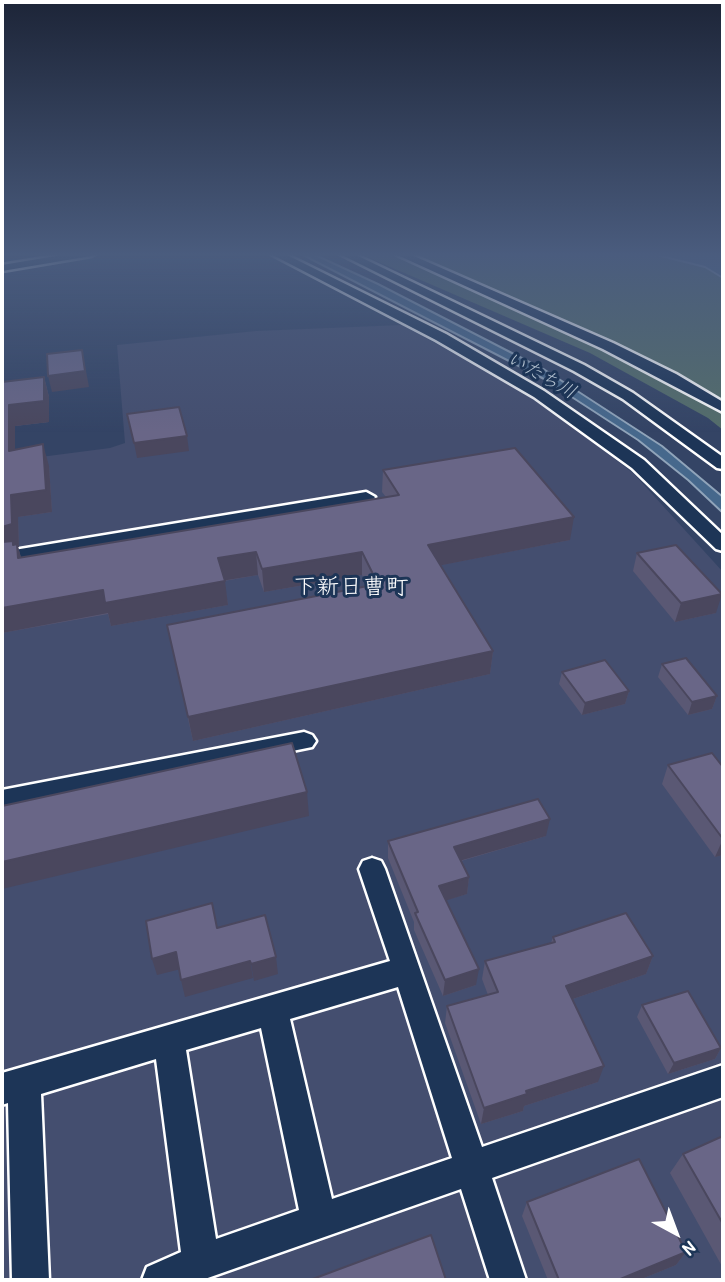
<!DOCTYPE html>
<meta charset="utf-8">
<style>
body{margin:0}
#map{position:relative;width:725px;height:1282px;overflow:hidden;background:#344465;font-family:"Patrick Hand",sans-serif}
canvas{display:block}
.frame{position:absolute;inset:0;border:4px solid #fff;pointer-events:none}
.north{position:absolute;left:641px;top:1198px;width:70px;height:70px;-webkit-text-stroke:5px #1d3557;paint-order:stroke;rotate:139deg;font-size:19px;font-weight:700;line-height:28px;text-align:center;color:#fff}
.north::after{content:'';display:block;margin:auto;width:24px;height:32px;background:#fff;clip-path:polygon(50% 0,100% 100%,50% 72%,0 100%)}
</style>
<div id="map">
<canvas width="725" height="1282"></canvas>
<div class="frame"></div>
<div class="north">N</div>
</div>
<script>
const context = document.querySelector('canvas').getContext('2d');
context.lineJoin = 'round';
function fillPath(path, color) {
  context.fillStyle = color;
  context.fill(path, 'evenodd');
}
function poly(rows) {
  const path = new Path2D();
  for (const r of rows) {
    path.moveTo(r[0], r[1]);
    for (let i = 2; i < r.length; i += 2) path.lineTo(r[i], r[i + 1]);
  }
  return path;
}
function strokePath(path, color, width, dash) {
  context.strokeStyle = color;
  context.lineWidth = width;
  context.lineCap = dash ? 'butt' : 'round';
  context.setLineDash(dash || []);
  context.stroke(path);
}
function write(font, color, halo, rows, align = 'center') {
  context.font = font + ' "Patrick Hand","Klee One",sans-serif';
  context.lineWidth = 6;
  context.setLineDash([]);
  context.textBaseline = 'middle';
  context.strokeStyle = halo;
  context.fillStyle = color;
  for (const [text, x, y, turn = 0] of rows) {
    context.save();
    context.translate(x, y);
    context.rotate((+turn || 0) * Math.PI / 180);
    context.textAlign = isNaN(turn) ? turn : align;
    if (halo) context.strokeText(text, 0, 0);
    context.fillText(text, 0, 0);
    context.restore();
  }
}
fillPath(poly([
 [402,325,488,372,563,418,634,474,723,572,723,1280,2,1280,2,462,110,448,125,443,117,345,256,331]
]), '#444e6f');
fillPath(poly([
 [358,253,649,253,705,267,723,278,723,430,708,418,590,353]
]), '#546d6a');
const water = poly([
 [299,253,311,253,378,284,545,370,662,446,723,497,723,513,688,480,638,440,544,379,299,253],
 [633,253,723,253,723,278,705,267,649,253,633,253]
]);
fillPath(water, '#46688c');
strokePath(water, '#90a4ba', 2);
const minor = poly([
 [74,253,97,253,91,256,2,271,2,265,74,253],
 [269,253,283,253,446,334,544,391,644,460,723,535,723,551,716,549,632,468,534,397,436,340,269,253],
 [338,253,352,253,584,365,633,393,723,457,723,469,717,468,623,399,574,371,338,253],
 [393,253,407,253,613,343,676,374,723,402,723,412,603,349,393,253],
 [366,492,375,497,372,501,2,564,2,552,366,492],
 [304,732,312,735,316,741,312,747,2,810,2,790,304,732],
 [372,858,381,861,385,869,482,1147,723,1065,723,1097,492,1178,526,1280,490,1280,461,1189,202,1280,142,1280,147,1267,181,1252,156,1059,41,1094,49,1280,12,1280,8,1103,2,1105,2,1073,390,961,359,869,363,861,372,858],
 [398,987,452,1158,332,1199,290,1019,398,987],
 [261,1028,299,1210,216,1239,186,1050,261,1028]
]);
strokePath(minor, '#fff', 5);
fillPath(minor, '#1d3557');
fillPath(poly([
 [44,377,49,397,49,422,15,426,15,450,49,466,52,512,18,517,19,547,18,547,21,558,386,497,382,492,383,470,570,540,441,565,493,651,490,674,193,741,167,625,368,586,362,575,264,592,258,575,224,581,228,605,111,626,108,614,2,633,2,382],
 [637,553,716,613,675,622,633,571],
 [662,664,717,696,712,709,688,715,658,677],
 [562,672,629,691,625,704,582,715,559,684],
 [668,765,723,767,723,855,715,857,662,784],
 [546,836,461,861,469,877,467,894,446,900,476,985,443,996,414,930,414,922,388,858,388,841],
 [553,937,653,956,646,974,573,999,598,1082,524,1106,523,1111,481,1124,445,1023,447,1006,488,995,482,979,485,961,551,943],
 [642,1005,721,1048,715,1059,668,1074,637,1017],
 [723,1136,723,1268,670,1173,683,1154],
 [527,1202,686,1252,676,1265,639,1280,548,1280,522,1216]
]), '#5a5874');
fillPath(poly([
 [82,350,89,387,52,392,48,376],
 [44,377,49,397,49,422,15,426,15,472,9,451,9,405],
 [187,436,189,451,137,458,134,443],
 [43,444,49,466,52,512,18,517,19,547,18,547,24,567,2,551,2,527,11,495],
 [574,517,570,540,427,568,428,545],
 [256,552,258,575,221,581,218,558],
 [362,552,362,575,264,592,262,569],
 [225,581,228,605,111,626,108,613,2,633,2,608,103,590],
 [722,594,716,613,675,622,681,603],
 [2,635,3,682,2,682],
 [493,651,490,674,193,741,188,717],
 [629,691,625,704,582,715,585,703],
 [717,696,712,709,688,715,692,702],
 [307,792,309,816,2,889,2,862],
 [550,819,546,836,452,863,454,847],
 [723,838,723,855,715,857,723,839],
 [469,877,467,894,438,903,439,886],
 [176,952,181,969,157,975,152,959],
 [653,956,646,974,561,1003,566,986],
 [276,957,278,974,254,981,251,964],
 [250,961,253,978,185,997,181,980],
 [479,969,476,985,443,996,445,980],
 [721,1048,715,1059,668,1074,674,1063],
 [604,1066,598,1082,524,1106,523,1111,481,1124,484,1108,526,1091],
 [686,1252,676,1265,639,1280,618,1280]
]), '#4a475e');
const building = poly([
 [82,350,85,371,48,376,47,354,82,350],
 [44,377,44,401,9,405,9,451,43,444,46,490,11,495,12,524,2,527,2,382,44,377],
 [179,407,187,436,134,443,127,414,179,407],
 [515,448,574,517,428,545,493,651,188,717,167,625,378,584,362,552,262,569,256,552,218,558,225,581,105,603,103,590,2,608,2,542,13,541,13,545,17,544,18,558,399,495,383,470,515,448],
 [676,545,722,594,681,603,637,553,676,545],
 [686,658,717,696,692,702,662,664,686,658],
 [605,660,629,691,585,703,562,672,605,660],
 [292,743,307,792,2,862,2,806,292,743],
 [712,753,723,767,723,839,668,765,712,753],
 [538,799,550,819,454,847,469,877,439,886,479,969,445,980,415,913,418,912,388,841,538,799],
 [212,903,217,928,265,915,276,957,251,964,250,961,181,980,176,952,152,959,146,921,212,903],
 [626,913,653,956,566,986,604,1066,526,1091,527,1094,484,1108,447,1006,498,992,485,961,555,942,553,937,626,913],
 [688,991,721,1048,674,1063,642,1005,688,991],
 [723,1136,723,1224,683,1154,723,1136],
 [639,1159,686,1252,618,1280,559,1280,527,1202,639,1159],
 [431,1235,446,1280,310,1280,431,1235]
]);
fillPath(building, '#696687');
strokePath(building, '#4a475e', 2);
const sky = context.createLinearGradient(0, 0, 0, 432);
sky.addColorStop(0, '#1d2538');
sky.addColorStop(0.59, '#4a5c7e');
sky.addColorStop(1, '#4a5c7e00');
context.fillStyle = sky;
context.fillRect(0, 0, 725, 432);
write('italic 19px', '#b5c3d1', '#1d3557', [
 ["いたち川",541,376,29]
]);
write('23px', '#fff', '#1d3557', [
 ["下新日曹町",351,588]
]);
</script>
